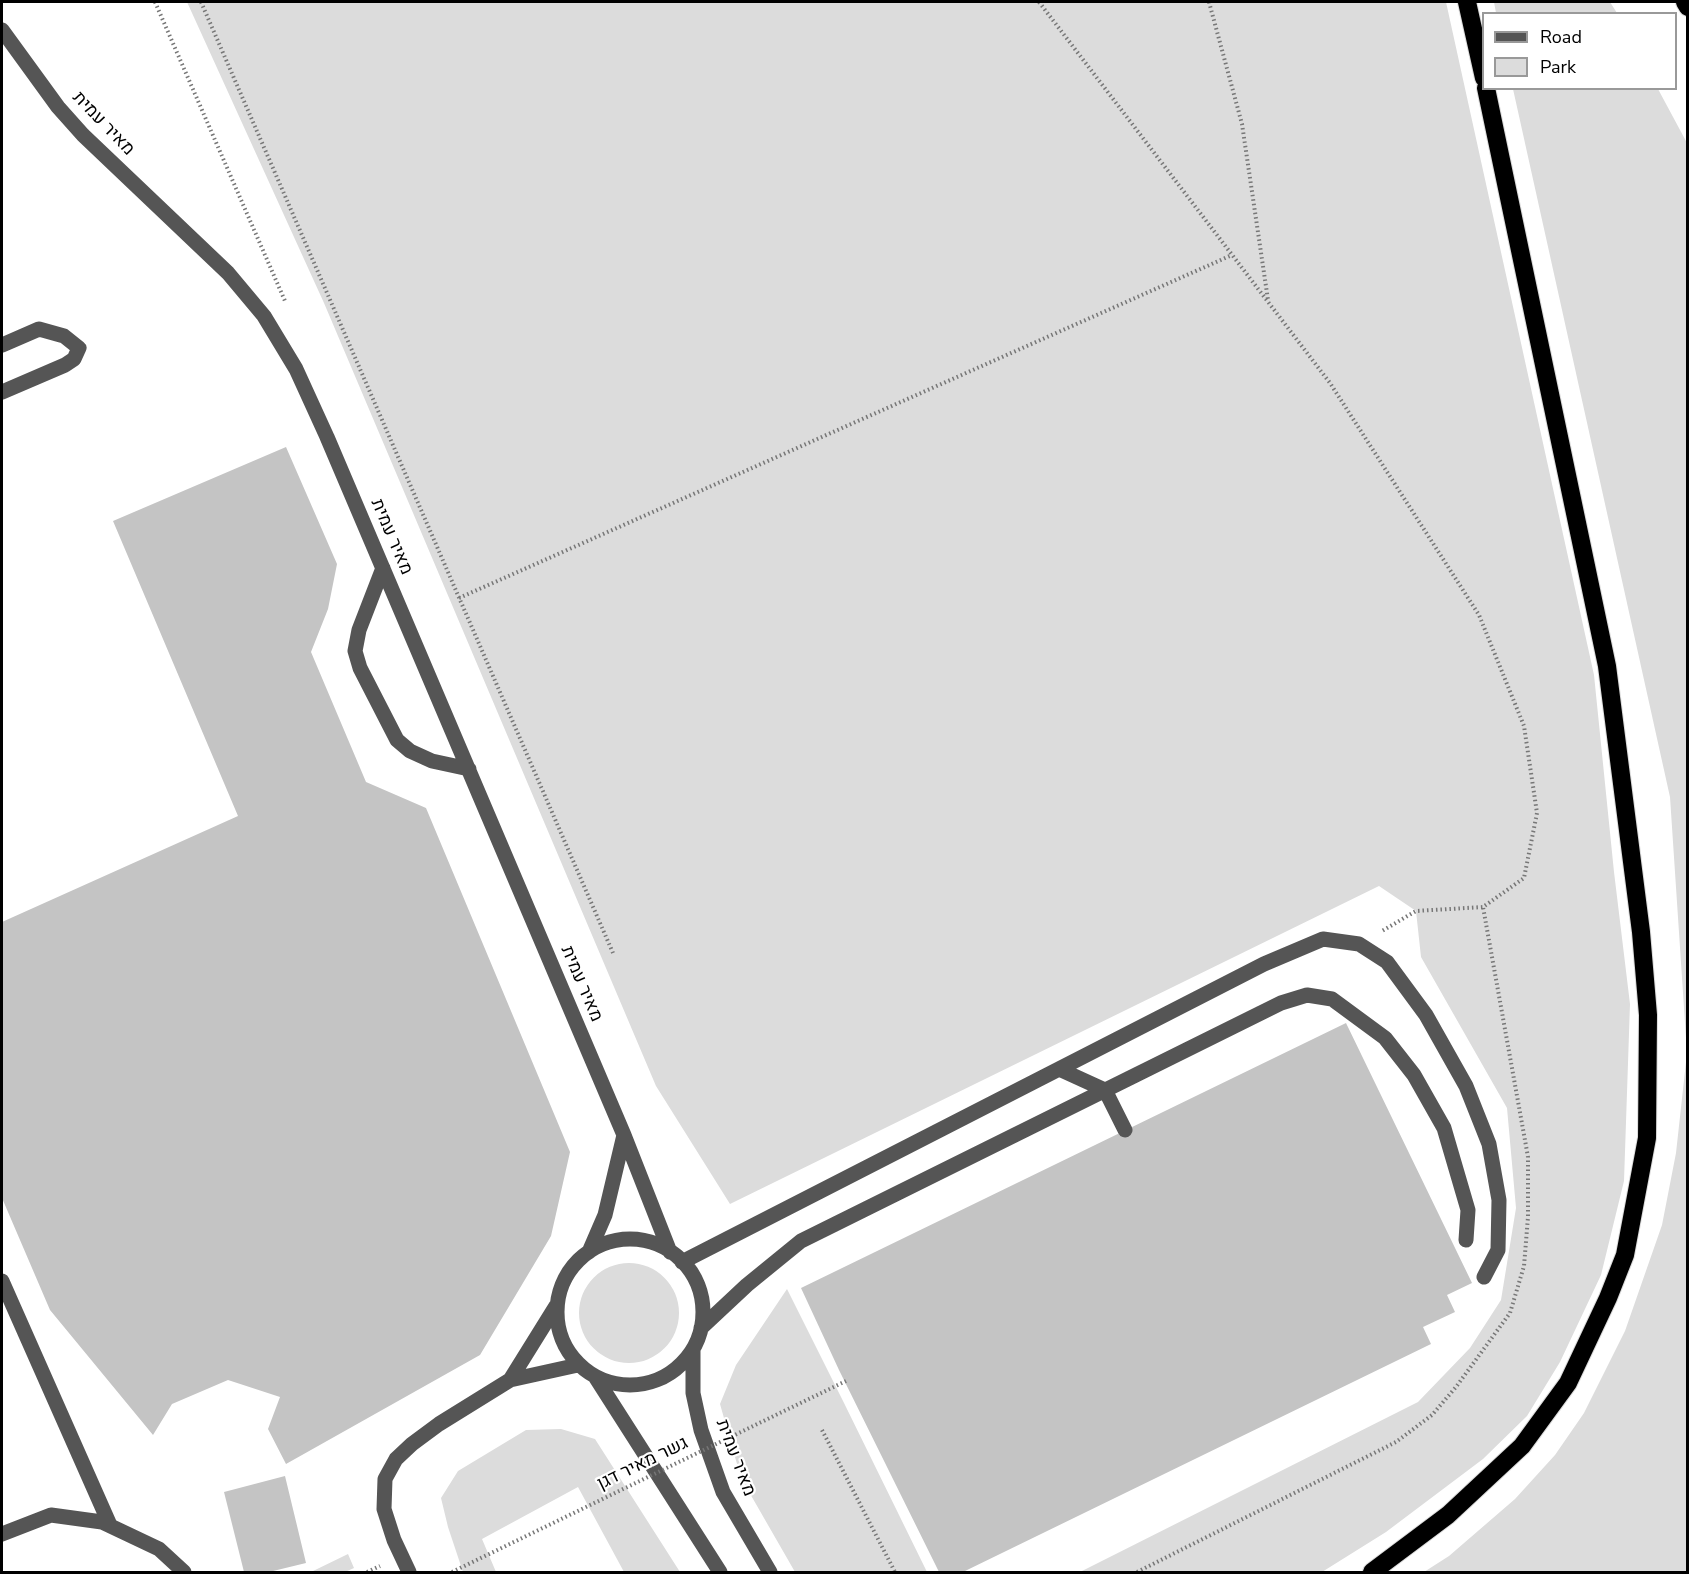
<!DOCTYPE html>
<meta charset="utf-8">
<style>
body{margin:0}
#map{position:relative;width:1689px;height:1574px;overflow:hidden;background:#fff;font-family:"Nunito Sans",sans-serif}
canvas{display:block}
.frame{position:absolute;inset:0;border:3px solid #000;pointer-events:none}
.legend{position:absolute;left:1482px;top:12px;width:195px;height:78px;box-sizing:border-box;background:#fff;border:2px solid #999;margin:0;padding:8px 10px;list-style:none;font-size:18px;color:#000}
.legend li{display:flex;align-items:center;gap:12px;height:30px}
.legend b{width:30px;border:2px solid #999}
</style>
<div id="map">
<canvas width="1689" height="1574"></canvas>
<div class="frame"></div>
<ul class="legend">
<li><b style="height:8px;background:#555"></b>Road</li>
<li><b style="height:16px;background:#dcdcdc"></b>Park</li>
</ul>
</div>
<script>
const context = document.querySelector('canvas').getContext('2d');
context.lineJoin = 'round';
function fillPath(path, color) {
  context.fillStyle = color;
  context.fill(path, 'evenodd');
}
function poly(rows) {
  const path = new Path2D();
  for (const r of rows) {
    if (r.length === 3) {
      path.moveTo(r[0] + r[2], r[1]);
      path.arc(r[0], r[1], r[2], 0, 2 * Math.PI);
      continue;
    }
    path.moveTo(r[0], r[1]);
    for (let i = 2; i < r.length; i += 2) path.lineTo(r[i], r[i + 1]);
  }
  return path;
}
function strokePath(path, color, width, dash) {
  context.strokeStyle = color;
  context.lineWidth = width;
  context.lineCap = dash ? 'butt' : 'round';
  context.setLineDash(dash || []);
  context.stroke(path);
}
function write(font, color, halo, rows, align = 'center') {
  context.font = font + ' "Nunito Sans",Heebo,sans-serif';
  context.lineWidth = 4.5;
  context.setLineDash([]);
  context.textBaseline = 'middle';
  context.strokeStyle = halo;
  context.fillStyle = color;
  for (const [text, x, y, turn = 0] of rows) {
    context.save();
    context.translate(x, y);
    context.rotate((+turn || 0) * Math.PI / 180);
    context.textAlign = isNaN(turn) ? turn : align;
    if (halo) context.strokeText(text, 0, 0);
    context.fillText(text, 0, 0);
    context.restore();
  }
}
fillPath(poly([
 [187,2,1446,2,1594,675,1614,872,1630,1004,1624,1181,1601,1275,1560,1362,1527,1416,1483,1459,1386,1532,1322,1572,1080,1572,1418,1402,1470,1348,1501,1300,1516,1208,1507,1108,1421,957,1416,911,1379,886,730,1204,656,1086,324,303],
 [1494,2,1610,2,1617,13,1496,13],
 [1513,89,1658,89,1687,143,1687,1572,1424,1572,1449,1556,1515,1499,1555,1455,1584,1413,1625,1331,1662,1225,1676,1153,1687,1053,1670,797],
 [629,1313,50],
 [787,1289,845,1405,927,1572,795,1572,741,1478,720,1404,736,1365],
 [561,1429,595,1439,680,1572,624,1572,578,1487,482,1539,496,1572,463,1572,448,1527,441,1498,458,1471,526,1430],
 [348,1554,354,1568,345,1572,311,1572]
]), '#dcdcdc');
fillPath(poly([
 [286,447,337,564,328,609,311,652,366,782,426,808,570,1152,551,1236,480,1355,286,1464,268,1429,280,1397,228,1380,172,1404,153,1435,50,1310,2,1198,2,922,238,816,113,521],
 [1346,1023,1472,1283,1447,1295,1455,1312,1423,1327,1431,1344,963,1572,939,1572,839,1370,801,1288],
 [285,1476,306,1563,269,1572,244,1572,224,1492]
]), '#c4c4c4');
const highway = poly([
 [1467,2,1484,78],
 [1685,2,1688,7],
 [1372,1572,1448,1515,1522,1446,1568,1383,1608,1298,1625,1255,1647,1138,1648,1015,1641,932,1607,666,1486,88]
]);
strokePath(highway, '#dbdbdb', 20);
strokePath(poly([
 [155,2,285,301],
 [201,2,613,953],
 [1039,2,1330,383,1479,615,1524,726,1537,813,1524,878,1483,907,1416,911,1382,931],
 [1209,2,1242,124,1268,300],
 [459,598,1232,255],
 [822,1430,895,1572],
 [367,1572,380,1566],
 [1137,1572,1396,1442,1432,1415,1456,1387,1510,1313,1524,1266,1528,1217,1528,1157,1483,907]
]), '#777', 4, [1.5, 3]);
strokePath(poly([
 [2,30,58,107,83,135,228,273,264,316,296,369,327,437,624,1135,670,1252],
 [2,345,39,329,64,336,79,348,74,359,65,365,2,392],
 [383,568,359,630,355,651,360,668,397,740,410,751,432,761,469,769],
 [1059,1069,1105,1090,1125,1130],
 [630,1312,73],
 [589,1252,605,1215,624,1135],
 [682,1262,1264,964,1323,939,1359,944,1387,962,1426,1015,1466,1086,1489,1144,1499,1200,1498,1250,1484,1277],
 [2,1281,110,1525],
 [701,1328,747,1285,801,1241,1281,1003,1307,995,1332,999,1385,1038,1414,1075,1444,1128,1468,1210,1466,1240],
 [693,1349,693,1393,701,1430,723,1492,770,1572],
 [596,1378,720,1572],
 [510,1380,556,1306],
 [2,1534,51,1515,102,1522,159,1549,184,1572],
 [409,1572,394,1540,384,1509,385,1479,396,1459,412,1444,439,1424,510,1380,578,1365]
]), '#555', 15);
strokePath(highway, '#000', 18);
strokePath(poly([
 [452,1572,846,1381]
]), '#777', 4, [1.5, 3]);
write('18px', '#000', '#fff', [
 ["מאיר עמית",103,124,46],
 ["מאיר עמית",391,537,67],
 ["מאיר עמית",581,984,67],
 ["מאיר עמית",735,1458,69],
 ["גשר מאיר דגן",643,1464,-26]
]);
</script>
